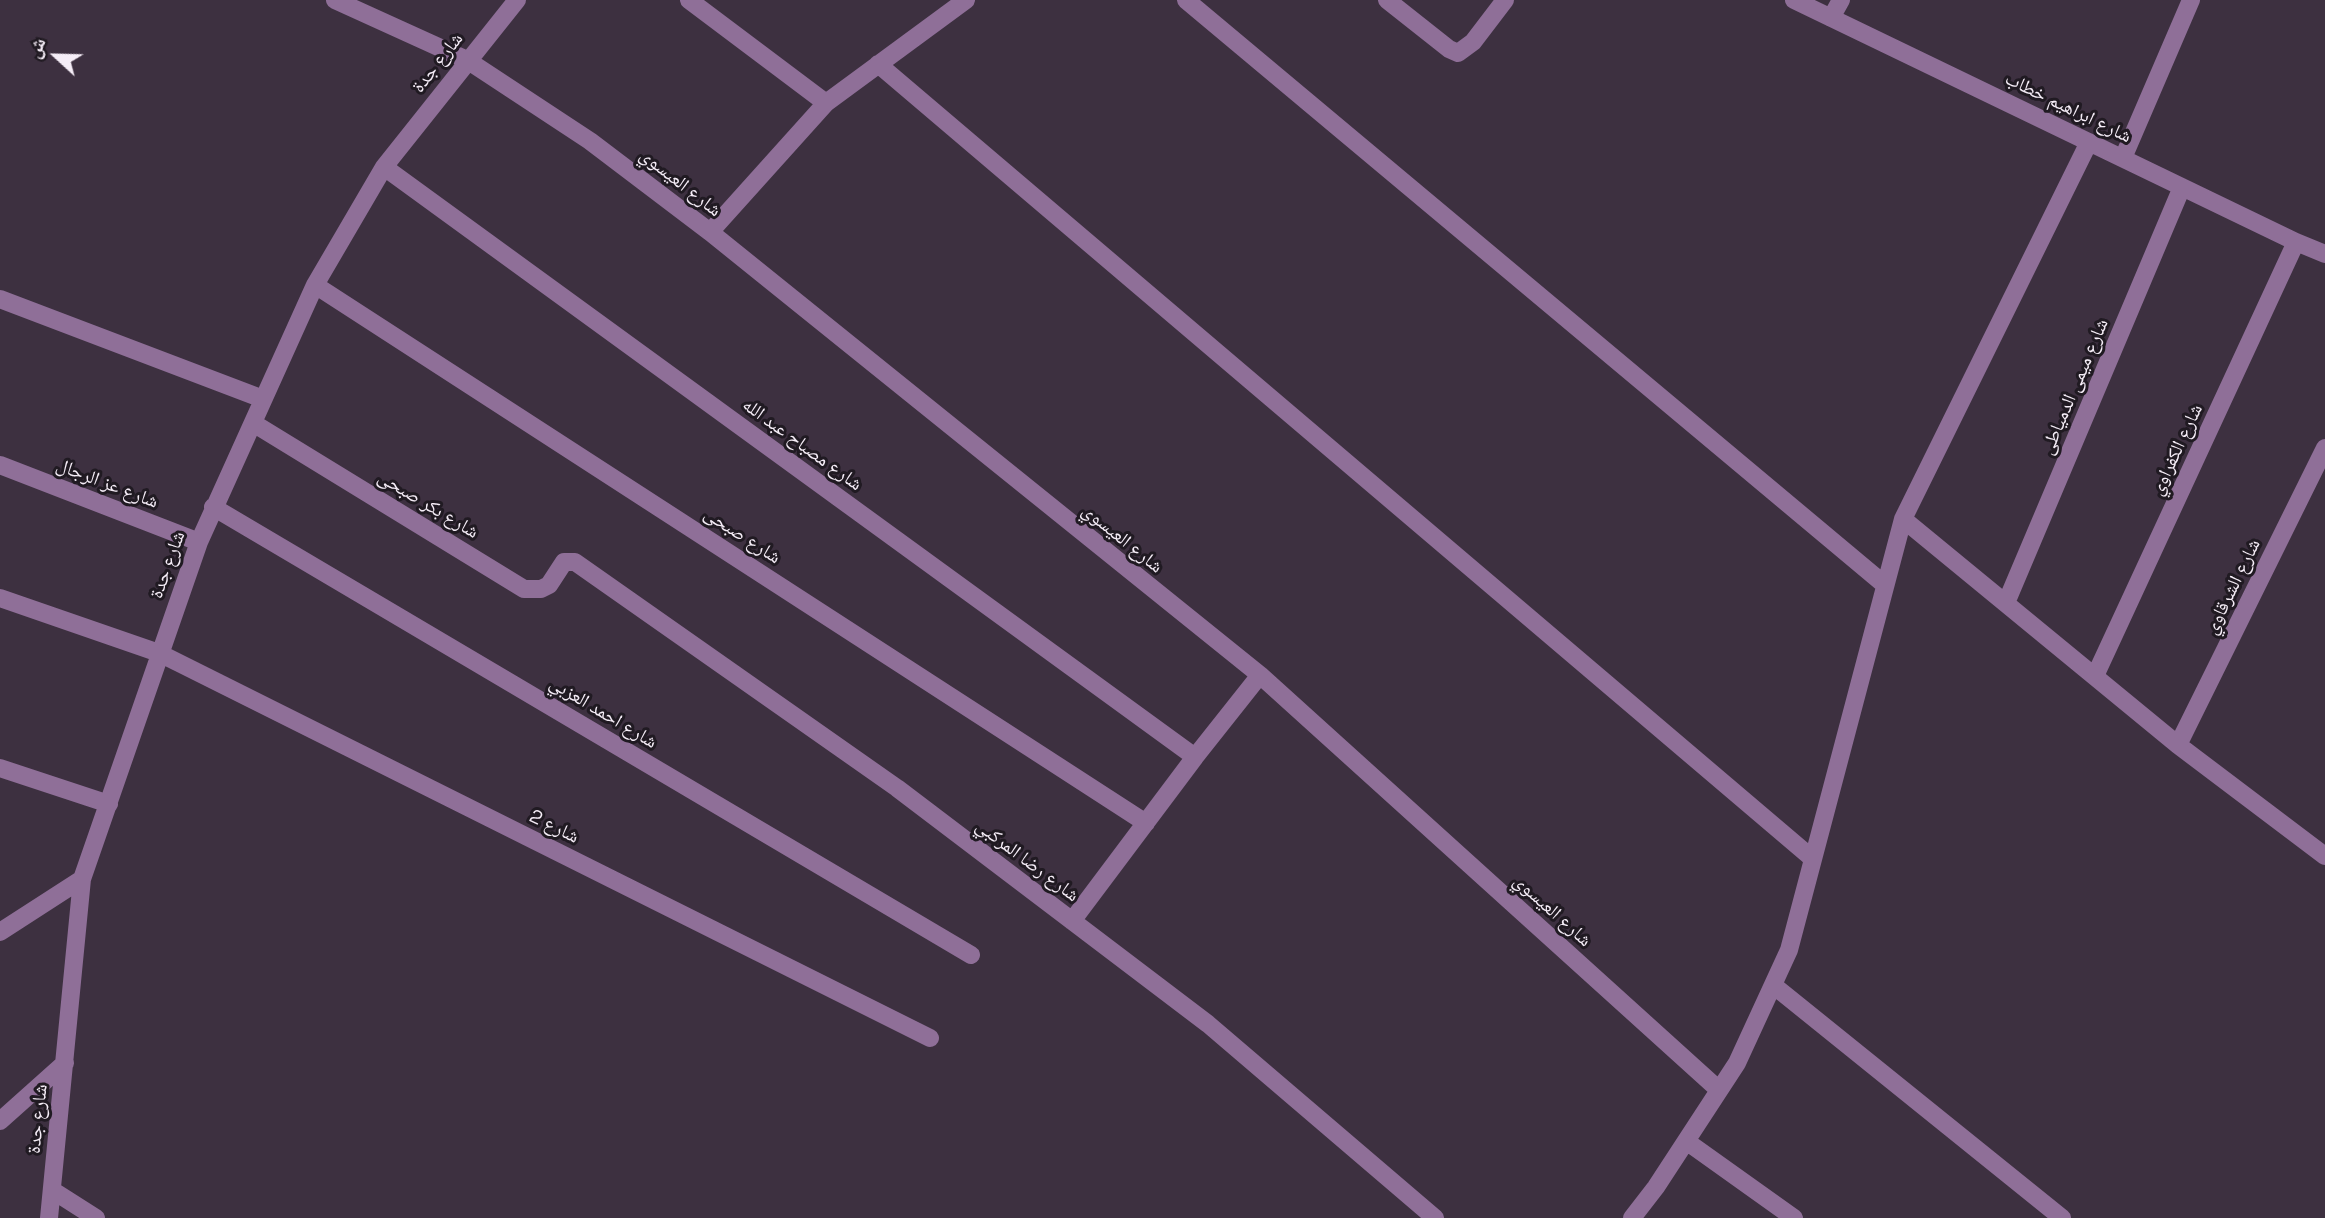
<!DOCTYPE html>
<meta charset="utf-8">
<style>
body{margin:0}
#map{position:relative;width:2325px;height:1218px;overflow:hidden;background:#3d3040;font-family:"Space Grotesk","Noto Naskh Arabic",sans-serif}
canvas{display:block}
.north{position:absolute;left:21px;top:21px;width:70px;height:70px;-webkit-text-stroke:5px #201a22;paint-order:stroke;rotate:292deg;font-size:19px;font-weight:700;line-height:28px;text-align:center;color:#f5edf7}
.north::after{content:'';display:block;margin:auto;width:24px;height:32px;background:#f5edf7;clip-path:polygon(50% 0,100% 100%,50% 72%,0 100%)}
</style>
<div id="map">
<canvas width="2325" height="1218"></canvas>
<div class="north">ش</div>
</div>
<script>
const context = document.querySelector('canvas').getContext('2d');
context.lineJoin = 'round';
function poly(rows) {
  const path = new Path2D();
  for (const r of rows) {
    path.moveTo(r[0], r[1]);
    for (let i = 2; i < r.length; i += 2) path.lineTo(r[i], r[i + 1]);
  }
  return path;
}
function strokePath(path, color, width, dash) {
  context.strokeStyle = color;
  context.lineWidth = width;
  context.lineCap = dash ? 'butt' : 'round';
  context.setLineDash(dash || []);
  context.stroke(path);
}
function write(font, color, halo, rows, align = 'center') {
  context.font = font + ' "Space Grotesk","Noto Naskh Arabic",sans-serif';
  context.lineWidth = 6;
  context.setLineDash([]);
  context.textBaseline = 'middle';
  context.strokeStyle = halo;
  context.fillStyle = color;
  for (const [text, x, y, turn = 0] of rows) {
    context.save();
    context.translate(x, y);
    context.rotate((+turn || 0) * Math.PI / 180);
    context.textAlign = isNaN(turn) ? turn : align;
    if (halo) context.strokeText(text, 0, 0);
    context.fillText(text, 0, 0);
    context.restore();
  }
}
strokePath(poly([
 [335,0,467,60,590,141,710,232,1260,675,1719,1090],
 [689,0,826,103],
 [1186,0,1885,585],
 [1387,0,1449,49,1458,53,1473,42,1505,0],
 [1794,0,2296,242,2325,254],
 [1831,18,1841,0],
 [878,64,1813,859],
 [2123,158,2191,0],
 [384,167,1195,757],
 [710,232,826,103,966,0],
 [315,285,1146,823],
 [0,299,263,399],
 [253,423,524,589,541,589,549,585,564,562,575,562,897,788,1208,1024,1435,1218],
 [0,465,199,542],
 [213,507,971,955],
 [1903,519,2178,745,2325,856],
 [0,598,159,653,930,1038],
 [2006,603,2182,187],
 [2095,676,2296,242],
 [2178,745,2325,448],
 [0,768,109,804],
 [1072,921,1195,757,1260,675],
 [0,932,82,879],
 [1773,985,2062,1218],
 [0,1121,65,1063],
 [1686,1141,1794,1218],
 [52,1190,96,1218],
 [49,1218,82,879,199,542,315,285,384,167,517,0],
 [1632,1218,1656,1187,1737,1063,1789,950,1903,519,2089,142]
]), '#8f6f98', 18);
write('19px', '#f5edf7', '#201a22', [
 ["شارع جدة",438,63,-52],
 ["شارع ابراهيم خطاب",2068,108,26],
 ["شارع العيسوي",680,183,38],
 ["شارع ميمى الدمياطى",2075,387,-67],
 ["شارع مصباح عبد الله",802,445,36],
 ["شارع الكفراوي",2177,450,-65],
 ["شارع عز الرجال",107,484,21],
 ["شارع بكر صبحى",428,505,31],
 ["شارع صبحى",742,536,33],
 ["شارع العيسوي",1122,539,39],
 ["شارع جدة",168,565,-70],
 ["شارع الشرقاوي",2233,587,-64],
 ["شارع احمد العزبي",603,713,31],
 ["شارع 2",554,827,26],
 ["شارع رضا المركبي",1027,861,37],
 ["شارع العيسوي",1552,911,42],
 ["شارع جدة",38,1119,-84]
]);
</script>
